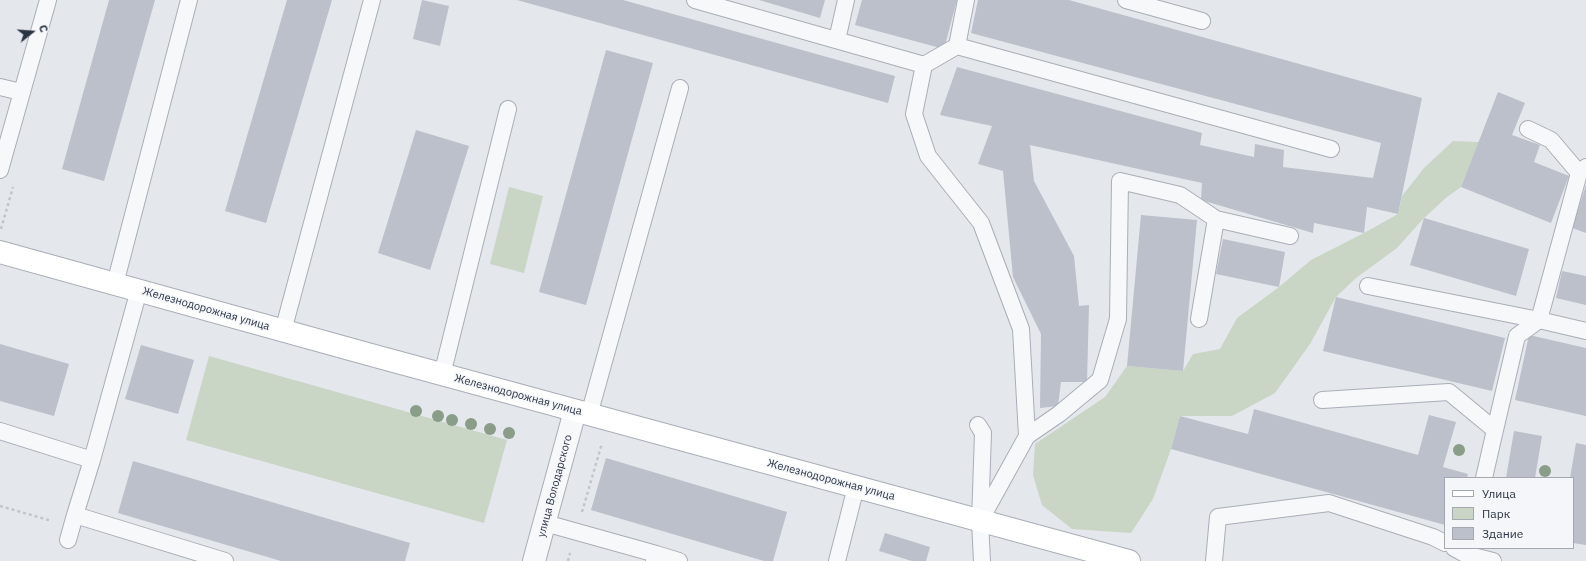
<!DOCTYPE html>
<meta charset="utf-8">
<style>
body{margin:0}
#map{position:relative;width:1586px;height:561px;overflow:hidden;background:#e4e7ec;font-family:"IBM Plex Sans",sans-serif}
canvas{display:block}
.legend{position:absolute;left:1444px;top:477px;width:130px;height:72px;box-sizing:border-box;background:#f4f6f9;border:1px solid #a4a8b1;margin:0;padding:5px 7px;list-style:none;font-size:12px;color:#2b3445}
.legend li{display:flex;align-items:center;gap:8px;height:20px}
.legend b{width:20px;border:1px solid #a4a8b1}
.north{position:absolute;left:12px;top:12px;width:40px;height:40px;-webkit-text-stroke:3px #f4f6f9;paint-order:stroke;rotate:73deg;font-size:11px;font-weight:700;line-height:16px;text-align:center;color:#2b3445}
.north::after{content:'';display:block;margin:auto;width:14px;height:18px;background:#2b3445;clip-path:polygon(50% 0,100% 100%,50% 72%,0 100%)}
</style>
<div id="map">
<canvas width="1586" height="561"></canvas>
<ul class="legend">
<li><b style="height:5px;background:#fff"></b>Улица</li>
<li><b style="height:11px;background:#c9d6c5"></b>Парк</li>
<li><b style="height:11px;background:#bbc0ca"></b>Здание</li>
</ul>
<div class="north">С</div>
</div>
<script>
const context = document.querySelector('canvas').getContext('2d');
context.lineJoin = 'round';
function fillPath(path, color) {
  context.fillStyle = color;
  context.fill(path, 'evenodd');
}
function poly(rows) {
  const path = new Path2D();
  for (const r of rows) {
    path.moveTo(r[0], r[1]);
    for (let i = 2; i < r.length; i += 2) path.lineTo(r[i], r[i + 1]);
  }
  return path;
}
function strokePath(path, color, width, dash) {
  context.strokeStyle = color;
  context.lineWidth = width;
  context.lineCap = dash ? 'butt' : 'round';
  context.setLineDash(dash || []);
  context.stroke(path);
}
function write(font, color, halo, rows, align = 'center') {
  context.font = font + ' "IBM Plex Sans",sans-serif';
  context.lineWidth = 3;
  context.setLineDash([]);
  context.textBaseline = 'middle';
  context.strokeStyle = halo;
  context.fillStyle = color;
  for (const [text, x, y, turn = 0] of rows) {
    context.save();
    context.translate(x, y);
    context.rotate((+turn || 0) * Math.PI / 180);
    context.textAlign = isNaN(turn) ? turn : align;
    if (halo) context.strokeText(text, 0, 0);
    context.fillText(text, 0, 0);
    context.restore();
  }
}
fillPath(poly([
 [1453,141,1479,142,1461,187,1447,197,1424,218,1397,248,1356,278,1336,297,1310,344,1275,393,1232,416,1180,416,1171,449,1153,499,1131,533,1072,529,1042,505,1033,475,1035,444,1105,397,1127,366,1183,371,1193,354,1220,349,1237,318,1279,287,1311,260,1364,233,1398,214,1402,196,1424,168],
 [509,187,543,196,524,273,490,264],
 [209,356,507,440,484,523,186,440]
]), '#c9d6c5');
fillPath(poly([
 [109,0,155,0,104,181,62,169],
 [287,0,332,0,266,223,225,211],
 [422,0,449,6,440,46,413,39],
 [517,0,623,0,895,76,888,103],
 [759,0,825,0,820,18],
 [862,0,957,0,944,49,855,25],
 [978,0,1069,0,1422,98,1398,214,1367,207,1364,233,1314,223,1313,233,1201,200,1202,183,1030,145,1034,181,1074,256,1079,306,1089,305,1087,382,1061,382,1058,406,1040,408,1041,334,1013,277,1003,171,978,164,992,126,940,115,957,67,1202,133,1200,145,1254,157,1255,144,1284,150,1283,167,1373,178,1381,143,971,33],
 [606,50,653,63,586,305,539,292],
 [1498,92,1525,103,1512,135,1540,145,1534,162,1569,176,1551,223,1461,187],
 [416,130,469,146,430,270,378,253],
 [1586,185,1586,233,1572,228],
 [1141,215,1197,220,1183,371,1127,366],
 [1424,218,1529,249,1516,296,1410,265],
 [1223,239,1285,252,1279,287,1216,274],
 [1562,271,1586,276,1586,305,1556,298],
 [1336,297,1505,338,1492,391,1323,351],
 [1529,335,1586,348,1586,416,1515,400],
 [0,344,69,364,54,416,0,401],
 [141,345,194,360,178,414,125,399],
 [1254,409,1418,455,1429,415,1456,422,1443,467,1468,474,1467,478,1445,478,1445,525,1171,449,1180,416,1248,434],
 [1514,431,1542,436,1535,478,1506,478],
 [1576,443,1586,445,1586,545,1573,543,1573,478,1570,478],
 [606,458,787,512,773,561,764,561,591,510],
 [133,461,410,543,405,561,281,561,118,513],
 [885,533,930,547,926,561,912,561,879,551]
]), '#bbc0ca');
const service = poly([
 [695,0,924,65,914,114,928,156,981,223,1021,329,1027,436],
 [1126,0,1202,21],
 [837,40,846,0],
 [957,46,966,0],
 [924,65,957,46,1331,149],
 [0,87,21,92],
 [1528,129,1551,140,1579,173],
 [1586,167,1579,173,1539,320,1586,331],
 [0,170,48,0],
 [115,284,189,0],
 [1199,319,1216,219],
 [283,331,372,0],
 [442,375,508,109],
 [1322,400,1449,392,1495,430,1517,336,1539,320,1368,286],
 [589,415,680,88],
 [978,425,983,433,980,521,982,561],
 [0,431,92,460],
 [1484,478,1495,430],
 [75,515,92,460,139,290],
 [980,521,1027,436,1059,414,1100,380,1118,319,1120,181,1180,195,1216,219,1290,236],
 [545,523,656,554,654,561],
 [68,540,75,515,225,561],
 [1454,548,1465,554,1493,561],
 [656,554,679,561],
 [837,561,856,487],
 [1214,561,1218,517,1329,503,1433,537,1445,543]
]);
const minor = poly([
 [534,561,575,411]
]);
const secondary = poly([
 [0,252,364,353,1129,561]
]);
strokePath(service, '#a9aeb7', 18);
strokePath(minor, '#a9aeb7', 24);
strokePath(secondary, '#a9aeb7', 24);
strokePath(poly([
 [1,229,13,187],
 [0,506,52,521],
 [582,512,602,443],
 [568,561,570,553]
]), '#c2c5cb', 2.5, [3, 3]);
strokePath(service, '#f7f8fa', 16);
strokePath(minor, '#f7f8fa', 22);
strokePath(secondary, '#fff', 22);
context.fillStyle = '#899d89';
for (const [x, y] of [
 [416,411],
 [438,416],
 [452,420],
 [471,424],
 [490,429],
 [509,433],
 [1459,450],
 [1545,471]
]) {
  context.beginPath();
  context.arc(x, y, 6, 0, 2 * Math.PI);
  context.fill();
}
write('11px', '#2b3445', '#f4f6f9', [
 ["Железнодорожная улица",206,309,16],
 ["Железнодорожная улица",518,395,15],
 ["Железнодорожная улица",831,480,15],
 ["улица Володарского",555,486,-75]
]);
</script>
